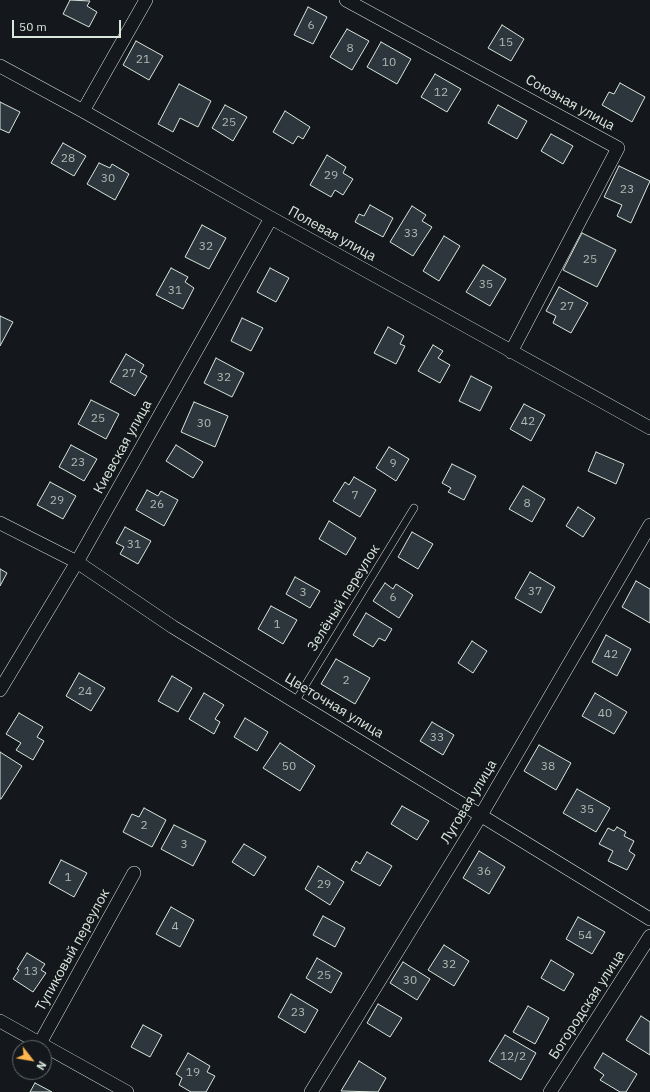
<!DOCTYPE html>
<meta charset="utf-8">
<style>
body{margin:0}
#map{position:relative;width:650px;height:1092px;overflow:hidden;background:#14181c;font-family:"IBM Plex Sans",sans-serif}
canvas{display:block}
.north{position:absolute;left:12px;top:1040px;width:40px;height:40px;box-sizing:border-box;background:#14181c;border:1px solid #626a69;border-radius:50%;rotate:121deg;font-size:11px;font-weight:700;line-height:16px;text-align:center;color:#d8e6dc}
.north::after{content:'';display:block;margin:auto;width:14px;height:18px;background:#ffb74d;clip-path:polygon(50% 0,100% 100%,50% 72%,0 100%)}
.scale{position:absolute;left:12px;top:20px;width:109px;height:18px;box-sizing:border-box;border:2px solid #d8e6dc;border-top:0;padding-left:5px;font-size:12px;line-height:14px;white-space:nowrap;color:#d8e6dc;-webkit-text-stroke:3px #14181c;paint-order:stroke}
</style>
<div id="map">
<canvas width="650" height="1092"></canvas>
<div class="north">N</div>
<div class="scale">50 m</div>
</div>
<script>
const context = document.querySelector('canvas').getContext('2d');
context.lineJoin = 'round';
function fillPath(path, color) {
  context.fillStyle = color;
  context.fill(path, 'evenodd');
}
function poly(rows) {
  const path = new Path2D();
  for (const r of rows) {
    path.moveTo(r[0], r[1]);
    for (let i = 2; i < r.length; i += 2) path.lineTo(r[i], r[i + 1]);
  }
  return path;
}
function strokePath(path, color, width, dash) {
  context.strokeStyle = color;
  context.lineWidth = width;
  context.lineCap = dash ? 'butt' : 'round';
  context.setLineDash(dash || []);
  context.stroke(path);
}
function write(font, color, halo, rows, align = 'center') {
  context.font = font + ' "IBM Plex Sans",sans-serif';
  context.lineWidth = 3;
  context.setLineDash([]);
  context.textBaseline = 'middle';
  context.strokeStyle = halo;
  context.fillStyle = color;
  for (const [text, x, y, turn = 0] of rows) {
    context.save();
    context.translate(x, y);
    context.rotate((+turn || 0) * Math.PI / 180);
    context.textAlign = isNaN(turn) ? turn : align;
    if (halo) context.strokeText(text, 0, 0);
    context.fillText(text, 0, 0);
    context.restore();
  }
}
const building = poly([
 [70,0,90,1,87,6,97,12,89,27,63,14,70,0],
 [308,7,327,17,313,44,294,35,308,7],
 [502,25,524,39,511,61,488,48,502,25],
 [347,29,369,41,352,70,330,57,347,29],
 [136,41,163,56,149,80,123,65,136,41],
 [381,42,411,59,397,84,367,67,381,42],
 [435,74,461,89,447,112,421,97,435,74],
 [620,83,645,97,632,122,602,105,609,92,614,94,620,83],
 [179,84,211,101,198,127,180,118,173,132,158,124,179,84],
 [0,102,20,112,9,133,0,129,0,102],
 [225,105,247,117,233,141,212,128,225,105],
 [498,105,527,121,517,139,488,123,498,105],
 [285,111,310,127,303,139,298,136,293,144,273,132,285,111],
 [551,134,573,146,563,164,541,151,551,134],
 [63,143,86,156,74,176,51,163,63,143],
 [327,155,346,167,343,173,353,179,343,195,335,190,331,197,310,185,327,155],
 [99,163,110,168,112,164,129,174,115,200,87,184,99,163],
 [619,166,650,181,631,223,617,216,622,205,604,197,619,166],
 [370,205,393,218,383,237,355,222,359,214,364,216,370,205],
 [412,206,426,215,422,221,432,227,413,256,390,242,412,206],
 [202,225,226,238,209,269,185,257,202,225],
 [582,233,616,250,597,287,563,270,582,233],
 [444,236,460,246,439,281,423,271,444,236],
 [483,265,506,279,490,306,466,292,483,265],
 [171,268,188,277,185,282,194,288,183,309,156,295,171,268],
 [270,268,289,278,276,302,257,292,270,268],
 [559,287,588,303,571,333,553,323,556,316,546,311,559,287],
 [0,316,13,322,0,346,0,316],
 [242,318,263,328,251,351,231,341,242,318],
 [388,327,404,336,400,344,405,346,396,364,374,353,388,327],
 [433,345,443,351,438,358,450,365,440,383,418,371,433,345],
 [126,354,144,365,140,372,147,376,135,396,110,382,126,354],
 [216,358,244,373,232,397,204,383,216,358],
 [471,376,492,387,480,411,459,401,471,376],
 [91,400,119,414,106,439,78,424,91,400],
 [194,402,228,416,215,447,181,432,194,402],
 [524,404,545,415,531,441,510,429,524,404],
 [71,445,97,459,84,481,59,467,71,445],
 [176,445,203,462,193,478,166,461,176,445],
 [389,447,409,459,396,481,376,468,389,447],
 [596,452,624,464,616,484,588,471,596,452],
 [452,464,476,476,464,500,448,492,451,488,442,483,452,464],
 [354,477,376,490,360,517,333,501,345,482,349,485,354,477],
 [50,482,76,496,63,519,37,505,50,482],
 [523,486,545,499,532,522,509,509,523,486],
 [147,490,158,496,161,491,178,500,164,526,136,510,147,490],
 [578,507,595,518,583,537,566,526,578,507],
 [329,521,356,538,346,555,319,539,329,521],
 [125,527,151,541,138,564,120,554,124,547,116,543,125,527],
 [412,532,433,544,418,569,398,557,412,532],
 [0,569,7,573,0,586,0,569],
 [530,572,555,587,541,613,515,598,530,572],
 [295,577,320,591,310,608,286,594,295,577],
 [636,581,650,589,650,623,622,607,636,581],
 [385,583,393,589,396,584,413,595,399,618,373,601,385,583],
 [271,606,297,620,283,644,258,629,271,606],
 [366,613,392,629,385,641,379,638,373,647,353,635,366,613],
 [606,635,631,649,617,676,592,662,606,635],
 [472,641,487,651,473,673,458,663,472,641],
 [336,659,370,678,355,704,321,684,336,659],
 [79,673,105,688,91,711,66,696,79,673],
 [172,676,192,688,178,712,158,701,172,676],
 [204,693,224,705,215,719,220,722,214,734,189,719,204,693],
 [595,693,627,712,614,734,582,716,595,693],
 [19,713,43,727,37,737,44,741,33,760,16,750,21,743,6,734,19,713],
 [245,718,268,732,257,751,234,737,245,718],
 [432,722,454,735,443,755,420,741,432,722],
 [280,743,315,766,300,791,263,768,280,743],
 [539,745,571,763,556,790,524,771,539,745],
 [0,752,22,766,1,799,0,799,0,752],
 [577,789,610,808,596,832,563,813,577,789],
 [402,806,429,821,417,840,391,824,402,806],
 [144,808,166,820,152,847,123,832,132,814,139,817,144,808],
 [174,825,206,841,193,866,161,849,174,825],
 [617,827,626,832,624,836,634,841,629,851,635,855,627,870,608,861,613,851,599,844,608,828,614,831,617,827],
 [244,844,266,857,254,876,232,862,244,844],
 [479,851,505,867,489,894,463,878,479,851],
 [367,852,392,866,380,886,351,870,356,861,360,864,367,852],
 [61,860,87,873,74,897,49,883,61,860],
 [318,866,344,882,330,905,305,889,318,866],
 [171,907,194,920,180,947,156,934,171,907],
 [323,916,345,928,335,947,313,935,323,916],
 [578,917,605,932,592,954,566,939,578,917],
 [444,945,469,961,454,986,428,970,444,945],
 [27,953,45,964,41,970,46,973,33,992,13,979,19,970,17,969,27,953],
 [317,958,342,973,331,993,306,978,317,958],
 [551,960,574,974,564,991,541,978,551,960],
 [403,962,430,979,417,1000,390,983,403,962],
 [291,994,318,1010,305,1033,278,1017,291,994],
 [378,1004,402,1018,390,1037,367,1023,378,1004],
 [528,1006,549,1018,535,1044,513,1032,528,1006],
 [641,1016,650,1022,650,1055,626,1040,641,1016],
 [143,1025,162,1035,150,1057,131,1047,143,1025],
 [505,1035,536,1053,521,1080,489,1061,505,1035],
 [188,1053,210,1066,207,1072,215,1076,206,1092,191,1092,179,1085,182,1078,176,1074,188,1053],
 [603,1053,637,1074,626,1092,620,1092,600,1080,604,1075,594,1068,603,1053],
 [359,1061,386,1078,378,1092,341,1091,359,1061],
 [35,1083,52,1092,30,1092,35,1083]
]);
fillPath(building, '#2c363c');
strokePath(building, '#d8e6dc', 1);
const service = poly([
 [295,702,414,508]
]);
const minor = poly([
 [346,0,618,148,511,352],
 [0,66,83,111,271,218,650,428],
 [83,111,146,0],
 [0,523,77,562,173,627,650,919],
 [0,690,77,562,271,218],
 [0,1021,127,1092],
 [40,1043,134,873],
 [311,1092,481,815,650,525],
 [550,1092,650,936]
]);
strokePath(service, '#d8e6dc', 8);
strokePath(minor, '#d8e6dc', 14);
strokePath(service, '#14181c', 7);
strokePath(minor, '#14181c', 13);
write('12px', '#adbab4', null, [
 ["6",311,26],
 ["15",506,43],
 ["8",350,49],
 ["21",143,60],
 ["10",389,63],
 ["12",441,93],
 ["25",229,123],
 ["28",68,159],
 ["29",331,176],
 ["30",108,179],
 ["23",627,190],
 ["33",411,234],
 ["32",206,247],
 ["25",590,260],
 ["35",486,285],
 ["31",175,291],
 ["27",567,307],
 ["27",129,374],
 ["32",224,378],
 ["25",98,419],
 ["42",528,422],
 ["30",204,424],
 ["23",78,463],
 ["9",393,464],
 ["7",355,496],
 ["29",57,501],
 ["8",527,504],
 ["26",157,505],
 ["31",134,545],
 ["37",535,592],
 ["3",303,593],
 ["6",393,598],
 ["1",277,625],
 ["42",611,655],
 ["2",346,681],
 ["24",85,692],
 ["40",605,714],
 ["33",437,738],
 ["50",289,767],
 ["38",548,767],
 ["35",587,810],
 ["2",144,826],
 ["3",184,845],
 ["36",484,872],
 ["1",68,878],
 ["29",324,885],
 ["4",175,927],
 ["54",585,936],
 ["32",449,965],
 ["13",31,972],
 ["25",324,976],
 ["30",410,981],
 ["23",298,1013],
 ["12/2",513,1057],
 ["19",193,1073]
]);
write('14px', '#d8e6dc', '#14181c', [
 ["Союзная улица",570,103,29],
 ["Полевая улица",332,234,29],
 ["Киевская улица",123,447,-61],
 ["Зелёный переулок",344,598,-58],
 ["Цветочная улица",334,706,31],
 ["Луговая улица",469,802,-59],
 ["Тупиковый переулок",73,950,-61],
 ["Богородская улица",587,1005,-57]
]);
</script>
